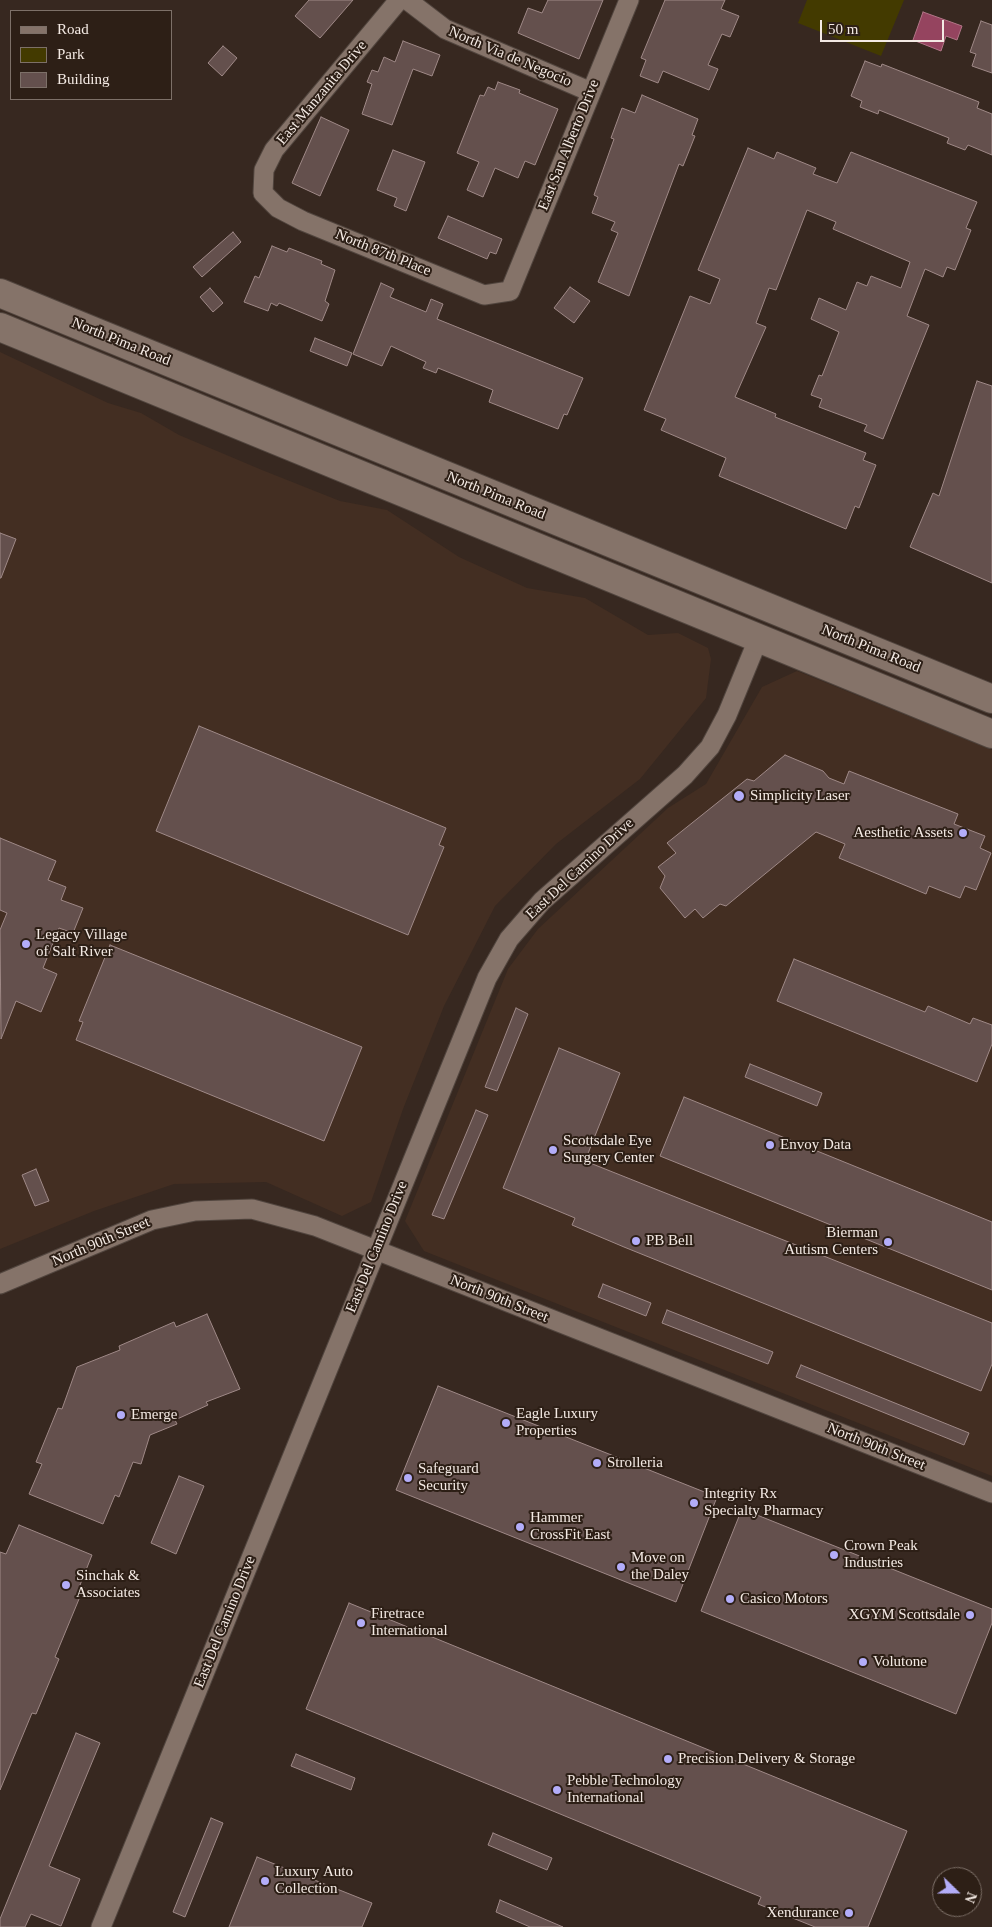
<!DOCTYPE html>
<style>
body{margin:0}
#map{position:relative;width:992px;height:1927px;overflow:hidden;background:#372820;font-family:"Times New Roman",serif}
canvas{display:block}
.legend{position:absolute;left:10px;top:10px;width:162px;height:90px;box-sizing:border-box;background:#2d1f16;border:1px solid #7d7068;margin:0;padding:6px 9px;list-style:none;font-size:15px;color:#f4eae4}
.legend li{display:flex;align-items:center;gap:10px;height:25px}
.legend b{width:25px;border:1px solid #7d7068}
.north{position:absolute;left:932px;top:1867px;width:50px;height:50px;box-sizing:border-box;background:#2d1f16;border:1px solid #7d7068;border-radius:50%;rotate:112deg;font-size:14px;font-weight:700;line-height:20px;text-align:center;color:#f4eae4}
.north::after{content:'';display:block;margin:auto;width:18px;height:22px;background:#b3adf9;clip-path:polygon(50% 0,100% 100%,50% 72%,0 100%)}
.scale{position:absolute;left:820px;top:20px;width:124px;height:22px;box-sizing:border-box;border:2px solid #f4eae4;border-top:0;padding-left:6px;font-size:15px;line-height:18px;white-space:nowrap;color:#f4eae4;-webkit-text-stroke:4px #2d1f16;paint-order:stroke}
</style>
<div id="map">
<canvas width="992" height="1927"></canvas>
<ul class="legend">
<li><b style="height:6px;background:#857369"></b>Road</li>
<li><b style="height:14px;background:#433a00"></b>Park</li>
<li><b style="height:14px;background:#64504d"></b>Building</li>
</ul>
<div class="north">N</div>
<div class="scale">50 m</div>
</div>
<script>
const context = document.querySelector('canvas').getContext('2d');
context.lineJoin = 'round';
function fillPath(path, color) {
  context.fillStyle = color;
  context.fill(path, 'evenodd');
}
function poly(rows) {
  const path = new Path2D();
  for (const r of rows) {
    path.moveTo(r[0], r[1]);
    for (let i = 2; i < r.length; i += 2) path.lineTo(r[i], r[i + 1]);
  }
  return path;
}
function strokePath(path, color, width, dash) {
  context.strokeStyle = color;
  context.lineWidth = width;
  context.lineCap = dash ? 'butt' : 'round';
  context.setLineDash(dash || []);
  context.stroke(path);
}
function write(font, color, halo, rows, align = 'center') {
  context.font = font + ' "Times New Roman",serif';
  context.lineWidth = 4;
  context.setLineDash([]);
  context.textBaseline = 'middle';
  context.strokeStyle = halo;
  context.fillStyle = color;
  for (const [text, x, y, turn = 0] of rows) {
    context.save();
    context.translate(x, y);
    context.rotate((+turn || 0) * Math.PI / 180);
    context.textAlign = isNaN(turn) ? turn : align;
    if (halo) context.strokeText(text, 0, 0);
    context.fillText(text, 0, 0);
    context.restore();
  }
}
fillPath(poly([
 [0,352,108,403,141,413,179,435,262,470,340,501,387,510,459,557,527,588,585,598,648,635,678,633,708,648,711,659,706,698,640,779,556,844,495,906,444,1006,403,1109,371,1202,342,1216,266,1182,174,1184,94,1211,0,1249],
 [797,671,992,750,992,1476,424,1251,405,1221,508,969,538,929,668,808,706,784,762,687]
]), '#432e22');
fillPath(poly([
 [807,0,904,0,881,56,798,23]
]), '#433a00');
const water = poly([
 [923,12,962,26,957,40,946,36,941,51,913,40,923,12]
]);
fillPath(water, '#95445f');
strokePath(water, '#b27687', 1);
const building = poly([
 [309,0,353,0,320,38,295,16,309,0],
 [548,0,603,0,579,59,518,33,528,8,542,13,548,0],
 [665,0,725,0,721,9,739,16,730,37,722,34,708,65,718,69,709,90,663,71,658,83,640,76,646,60,641,58,665,0],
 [981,21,992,25,992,73,972,66,976,54,970,52,981,21],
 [403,41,440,55,432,76,413,69,392,125,362,114,372,84,367,82,372,70,378,72,384,57,395,62,403,41],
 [223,46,237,58,222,76,208,63,223,46],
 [865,61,881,67,882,64,979,102,977,108,992,114,992,155,968,145,965,150,947,143,949,138,879,110,878,114,860,107,862,101,851,96,865,61],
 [498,82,520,90,519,93,558,109,535,165,525,161,518,178,495,168,483,197,467,190,479,162,457,153,480,95,484,96,488,87,495,90,498,82],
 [642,95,698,119,692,135,695,136,683,166,679,164,629,296,598,282,618,233,611,230,615,222,592,213,598,197,594,195,614,139,611,138,622,108,635,113,642,95],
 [321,117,349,130,320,196,292,183,321,117],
 [748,148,774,159,777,152,816,168,813,174,837,183,851,152,977,202,966,228,971,230,955,270,947,267,943,277,925,269,907,316,929,325,883,439,864,431,867,425,819,407,822,399,811,395,819,375,822,376,839,332,811,319,819,298,846,310,857,282,867,286,871,276,901,288,910,262,833,229,836,222,807,210,776,290,769,288,756,323,766,327,735,397,776,414,775,417,866,453,863,460,876,465,859,508,855,506,846,529,719,476,726,458,661,430,666,419,644,410,690,296,710,304,720,279,698,270,748,148],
 [393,150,425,162,406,211,394,206,397,198,377,190,393,150],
 [448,216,502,239,496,254,490,252,487,259,438,238,448,216],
 [233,232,241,242,202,277,193,267,233,232],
 [272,246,287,252,289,248,322,261,321,264,335,270,325,301,329,304,322,321,279,303,277,306,271,303,268,311,244,302,255,276,259,278,272,246],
 [381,283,394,289,390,297,426,312,431,299,443,304,437,319,583,378,567,415,564,414,558,429,489,402,493,390,438,368,436,373,423,368,426,362,391,346,382,366,353,354,381,283],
 [570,287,590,301,574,323,554,308,570,287],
 [210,288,223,303,213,312,200,297,210,288],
 [315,338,352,353,347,366,310,351,315,338],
 [977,381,992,386,992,583,910,547,933,493,939,496,977,381],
 [0,533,16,539,1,578,0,578,0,533],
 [199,726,446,828,439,845,444,847,408,935,156,831,199,726],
 [785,755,823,771,829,778,844,784,849,771,958,814,954,824,985,836,980,848,991,853,976,890,965,886,960,898,929,886,926,894,839,858,845,844,816,832,726,906,720,904,703,918,695,909,685,918,660,888,665,876,658,867,676,853,667,843,747,779,754,781,785,755],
 [0,838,56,861,48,880,66,887,61,900,83,908,73,933,59,928,43,968,57,974,41,1012,16,1001,1,1039,0,930,7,913,0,910,0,838],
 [110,945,362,1047,324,1141,76,1040,83,1022,79,1021,110,945],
 [794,959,925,1012,928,1006,970,1024,973,1018,992,1025,992,1044,977,1082,777,1001,794,959],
 [516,1008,528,1014,497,1091,485,1087,516,1008],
 [559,1048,620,1073,585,1161,992,1323,992,1364,981,1391,624,1247,572,1225,575,1218,503,1188,559,1048],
 [750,1064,822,1093,817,1106,745,1077,750,1064],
 [684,1097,992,1222,992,1290,660,1156,684,1097],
 [476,1110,488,1115,444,1219,432,1215,476,1110],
 [36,1169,49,1201,35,1206,22,1175,36,1169],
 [603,1284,651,1303,646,1316,598,1297,603,1284],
 [667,1310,773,1352,768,1364,662,1323,667,1310],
 [207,1314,240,1389,206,1402,208,1405,175,1420,177,1424,150,1435,141,1464,133,1462,119,1497,115,1495,103,1524,29,1494,42,1464,36,1462,58,1408,62,1409,77,1367,120,1350,119,1346,174,1322,176,1327,207,1314],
 [801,1365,969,1433,964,1445,796,1377,801,1365],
 [438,1386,717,1497,676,1602,396,1490,438,1386],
 [179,1476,204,1486,176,1554,151,1543,179,1476],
 [742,1509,992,1609,992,1623,956,1714,701,1611,742,1509],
 [19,1525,92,1555,80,1585,84,1587,55,1657,59,1659,36,1714,32,1713,0,1790,0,1552,6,1554,19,1525],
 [349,1603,907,1831,868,1927,815,1927,758,1904,761,1897,306,1709,349,1603],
 [76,1733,100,1743,49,1866,80,1879,61,1926,31,1914,25,1927,0,1927,0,1919,76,1733],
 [296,1754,355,1778,351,1790,291,1766,296,1754],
 [211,1818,223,1823,185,1917,173,1912,211,1818],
 [493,1833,552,1858,547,1870,488,1845,493,1833],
 [257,1857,372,1903,362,1927,229,1927,257,1857],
 [500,1900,563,1927,530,1927,496,1912,500,1900]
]);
fillPath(building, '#64504d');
strokePath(building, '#9f8987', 1);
const minor = poly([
 [399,0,274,150,264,170,263,193,278,208,303,221,484,295,510,291,629,0],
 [407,0,445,29,591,92],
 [0,1284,152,1220,195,1211,252,1209,315,1226,992,1493],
 [101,1927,487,978,509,939,542,901,685,775,710,747,727,715,759,637]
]);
const secondary = poly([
 [0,293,992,699],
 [0,327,992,734]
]);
strokePath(minor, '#51453e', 21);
strokePath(secondary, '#51453e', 30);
strokePath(minor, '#857369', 19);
strokePath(secondary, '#857369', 28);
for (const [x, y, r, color] of [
 [739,796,6,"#b3adf9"],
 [963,833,5,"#b3adf9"],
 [26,944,5,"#b3adf9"],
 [770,1145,5,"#b3adf9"],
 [553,1150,5,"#b3adf9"],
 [636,1241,5,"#b3adf9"],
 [888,1242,5,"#b3adf9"],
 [121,1415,5,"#b3adf9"],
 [506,1423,5,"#b3adf9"],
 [597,1463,5,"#b3adf9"],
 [408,1478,5,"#b3adf9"],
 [694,1503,5,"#b3adf9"],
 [520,1527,5,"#b3adf9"],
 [834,1555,5,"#b3adf9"],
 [621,1567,5,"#b3adf9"],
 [66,1585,5,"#b3adf9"],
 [730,1599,5,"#b3adf9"],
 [970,1615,5,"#b3adf9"],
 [361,1623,5,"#b3adf9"],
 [863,1662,5,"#b3adf9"],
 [668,1759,5,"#b3adf9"],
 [557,1790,5,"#b3adf9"],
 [265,1881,5,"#b3adf9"],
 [849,1913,5,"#b3adf9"]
]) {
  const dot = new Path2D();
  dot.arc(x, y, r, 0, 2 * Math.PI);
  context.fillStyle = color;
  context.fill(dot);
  strokePath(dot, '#2d1f16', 2);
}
write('15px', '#f4eae4', '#2d1f16', [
 ["North Via de Negocio",510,57,23],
 ["East Manzanita Drive",322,93,-50],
 ["East San Alberto Drive",569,145,-68],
 ["North 87th Place",383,253,22],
 ["North Pima Road",121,342,22],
 ["North Pima Road",496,496,22],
 ["North Pima Road",871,649,22],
 ["East Del Camino Drive",580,869,-43],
 ["North 90th Street",101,1242,-23],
 ["East Del Camino Drive",377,1247,-68],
 ["North 90th Street",499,1299,22],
 ["North 90th Street",876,1447,22],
 ["East Del Camino Drive",225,1622,-68]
]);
write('15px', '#f4eae4', '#2d1f16', [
 ["Simplicity Laser",750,796],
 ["Aesthetic Assets",953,833,"right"],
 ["Legacy Village",36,935],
 ["of Salt River",36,952],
 ["Scottsdale Eye",563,1141],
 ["Surgery Center",563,1158],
 ["Envoy Data",780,1145],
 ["Bierman",878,1233,"right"],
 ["Autism Centers",878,1250,"right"],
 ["PB Bell",646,1241],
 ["Eagle Luxury",516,1414],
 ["Properties",516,1431],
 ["Emerge",131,1415],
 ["Strolleria",607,1463],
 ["Safeguard",418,1469],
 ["Security",418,1486],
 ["Integrity Rx",704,1494],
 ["Specialty Pharmacy",704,1511],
 ["Hammer",530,1518],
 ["CrossFit East",530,1535],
 ["Crown Peak",844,1546],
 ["Industries",844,1563],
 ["Move on",631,1558],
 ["the Daley",631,1575],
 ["Sinchak &",76,1576],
 ["Associates",76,1593],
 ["Casico Motors",740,1599],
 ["Firetrace",371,1614],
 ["International",371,1631],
 ["XGYM Scottsdale",960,1615,"right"],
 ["Volutone",873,1662],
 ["Precision Delivery & Storage",678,1759],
 ["Pebble Technology",567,1781],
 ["International",567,1798],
 ["Luxury Auto",275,1872],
 ["Collection",275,1889],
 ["Xendurance",839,1913,"right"]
], 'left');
</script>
